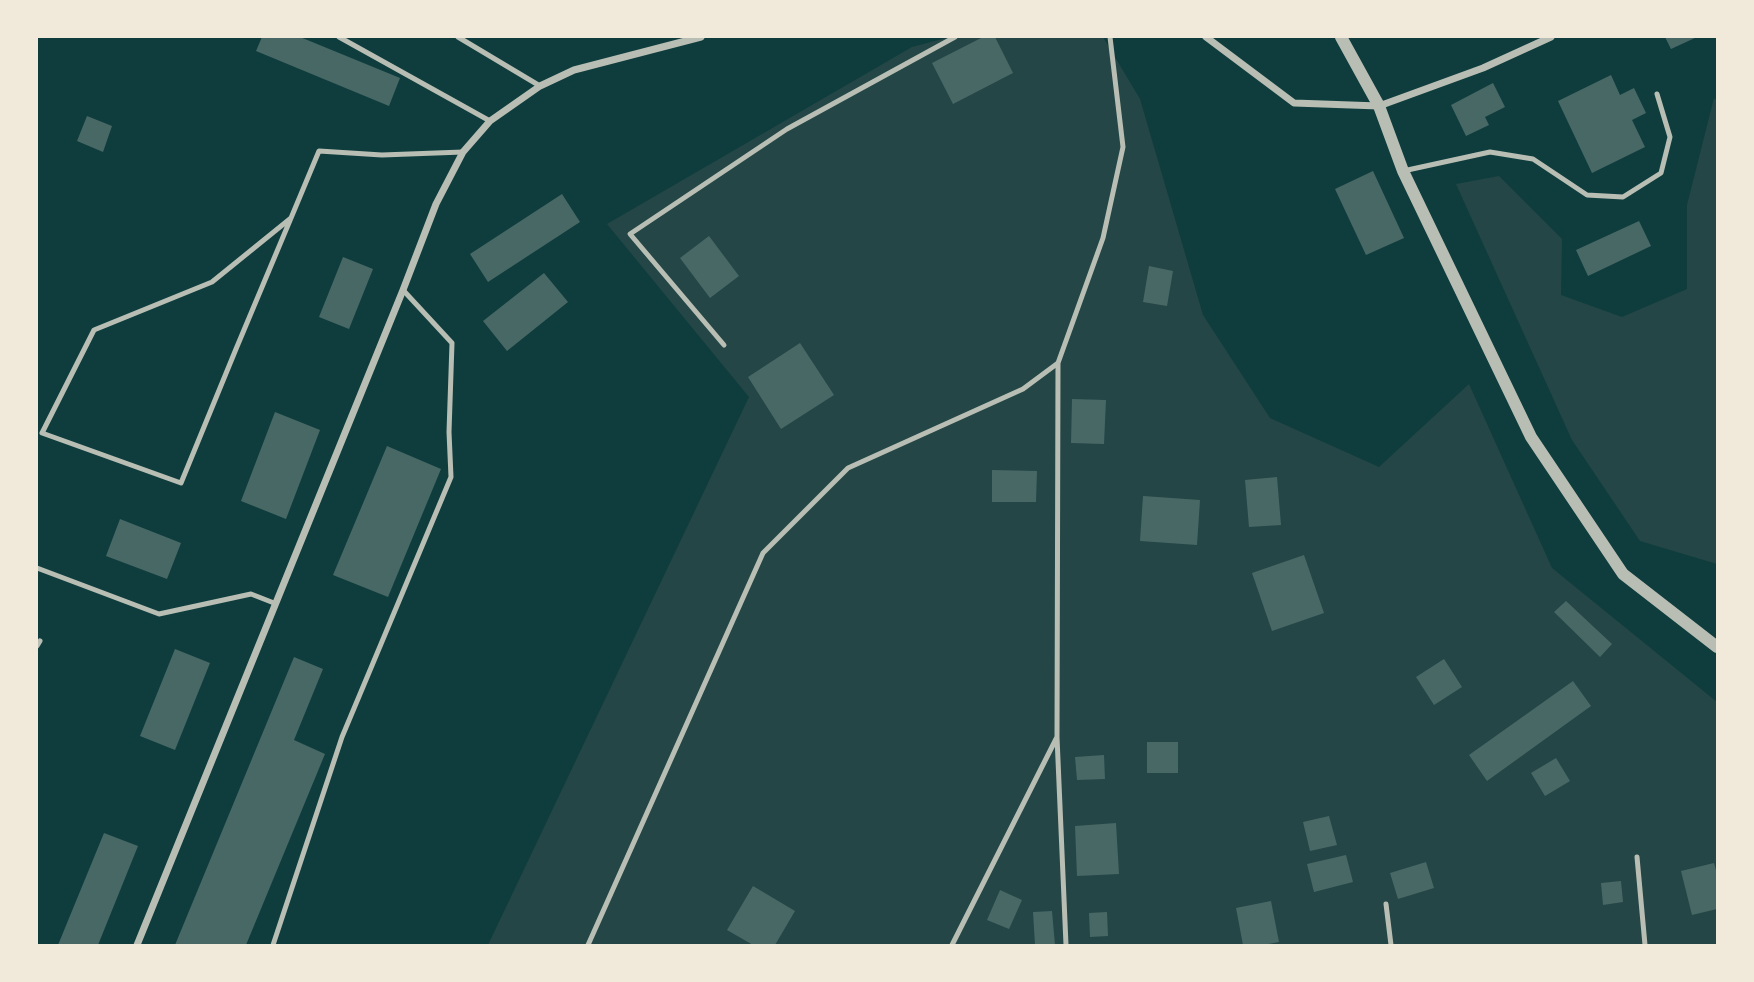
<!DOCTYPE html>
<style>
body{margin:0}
#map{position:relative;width:1754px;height:982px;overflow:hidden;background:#0f3d3e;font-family:Rubik,sans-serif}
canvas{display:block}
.frame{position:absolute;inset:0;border:38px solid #f1e9da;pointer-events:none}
</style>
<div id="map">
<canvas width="1754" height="982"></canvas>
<div class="frame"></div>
</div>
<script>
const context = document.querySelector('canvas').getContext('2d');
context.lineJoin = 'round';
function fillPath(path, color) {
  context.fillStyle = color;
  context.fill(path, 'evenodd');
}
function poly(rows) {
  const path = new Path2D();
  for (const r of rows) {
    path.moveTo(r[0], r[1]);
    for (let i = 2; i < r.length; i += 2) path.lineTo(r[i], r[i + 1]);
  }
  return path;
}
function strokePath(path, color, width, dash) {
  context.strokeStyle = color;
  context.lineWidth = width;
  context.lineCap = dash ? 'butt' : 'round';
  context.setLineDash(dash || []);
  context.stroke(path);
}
fillPath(poly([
 [950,37,1103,37,1140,99,1203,315,1270,418,1379,467,1469,384,1552,568,1717,702,1717,945,488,945,749,397,607,224,912,47],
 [1714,98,1717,101,1717,564,1640,541,1572,440,1456,184,1499,176,1562,239,1561,295,1622,317,1687,289,1687,205]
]), '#244646');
fillPath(poly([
 [262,37,300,37,400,78,389,106,256,51],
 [983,37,995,37,1013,73,953,104,932,63],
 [1665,37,1697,37,1671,49],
 [1611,75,1620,95,1634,88,1646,113,1632,120,1645,147,1592,173,1558,101],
 [1493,83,1505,107,1485,117,1489,125,1466,136,1451,105],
 [87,116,112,126,103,152,77,141],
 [1373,171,1404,238,1366,255,1335,189],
 [562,194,580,222,488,282,470,254],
 [1639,221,1651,246,1588,276,1576,250],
 [709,236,739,276,710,298,680,258],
 [343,257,373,269,349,329,319,317],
 [1149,266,1173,271,1167,306,1143,302],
 [544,273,568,302,507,351,483,321],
 [800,343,834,395,781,429,748,377],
 [1072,399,1106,400,1104,444,1071,443],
 [275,412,320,430,286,519,241,501],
 [387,446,441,469,388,597,333,575],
 [992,470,1037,471,1036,502,992,502],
 [1277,477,1281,525,1249,527,1245,480],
 [1143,496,1200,500,1197,545,1140,541],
 [120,519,181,543,167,579,106,556],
 [1304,555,1324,613,1272,631,1252,573],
 [1566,601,1612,644,1600,657,1554,612],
 [175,649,210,663,175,750,140,736],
 [294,657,323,669,294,740,325,754,246,945,175,945],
 [1444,659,1462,687,1434,705,1416,677],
 [1573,681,1591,706,1487,781,1469,755],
 [1147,742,1178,742,1178,773,1147,773],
 [1104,755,1105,779,1077,780,1075,757],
 [1556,758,1570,781,1545,796,1531,773],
 [1329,816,1337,845,1310,851,1303,822],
 [1116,823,1119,874,1077,876,1075,826],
 [104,833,138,846,98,945,58,945],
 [1346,855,1353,882,1314,892,1307,864],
 [1426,862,1434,888,1398,899,1390,873],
 [1714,863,1717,874,1717,909,1692,915,1681,871],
 [1621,881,1623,902,1603,905,1601,883],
 [753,886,795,911,775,945,753,945,727,930],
 [1000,890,1022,900,1009,929,987,920],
 [1271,901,1279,942,1263,945,1243,945,1236,908],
 [1052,911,1055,945,1035,945,1033,912],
 [1107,912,1108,936,1090,937,1089,913]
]), '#486865');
strokePath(poly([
 [339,37,490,121],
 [458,37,540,86],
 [1403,171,1490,152,1533,159,1587,195,1623,197,1661,173,1670,137,1657,94],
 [291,218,212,282,94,330,42,433,181,483,236,349,291,218,319,151,382,155,463,152],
 [724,345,630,234,787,129,955,37],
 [37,568,159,614,251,594,274,603],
 [37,646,40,641],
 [1057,737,1058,363,1103,238,1123,147,1110,37],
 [1637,857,1645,945],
 [1386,904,1391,945],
 [273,945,342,737,451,477,449,432,452,343,403,290],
 [588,945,763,553,848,468,1023,389,1058,363],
 [952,945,1057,737,1066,945]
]), '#b8beb3', 5);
strokePath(poly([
 [1206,37,1294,103,1379,106,1483,68,1551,37],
 [137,945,403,290,436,204,463,152,490,121,540,86,574,70,701,37]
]), '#b8beb3', 7);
strokePath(poly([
 [1341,37,1379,106,1403,171,1531,437,1623,574,1717,647]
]), '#b8beb3', 12);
</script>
